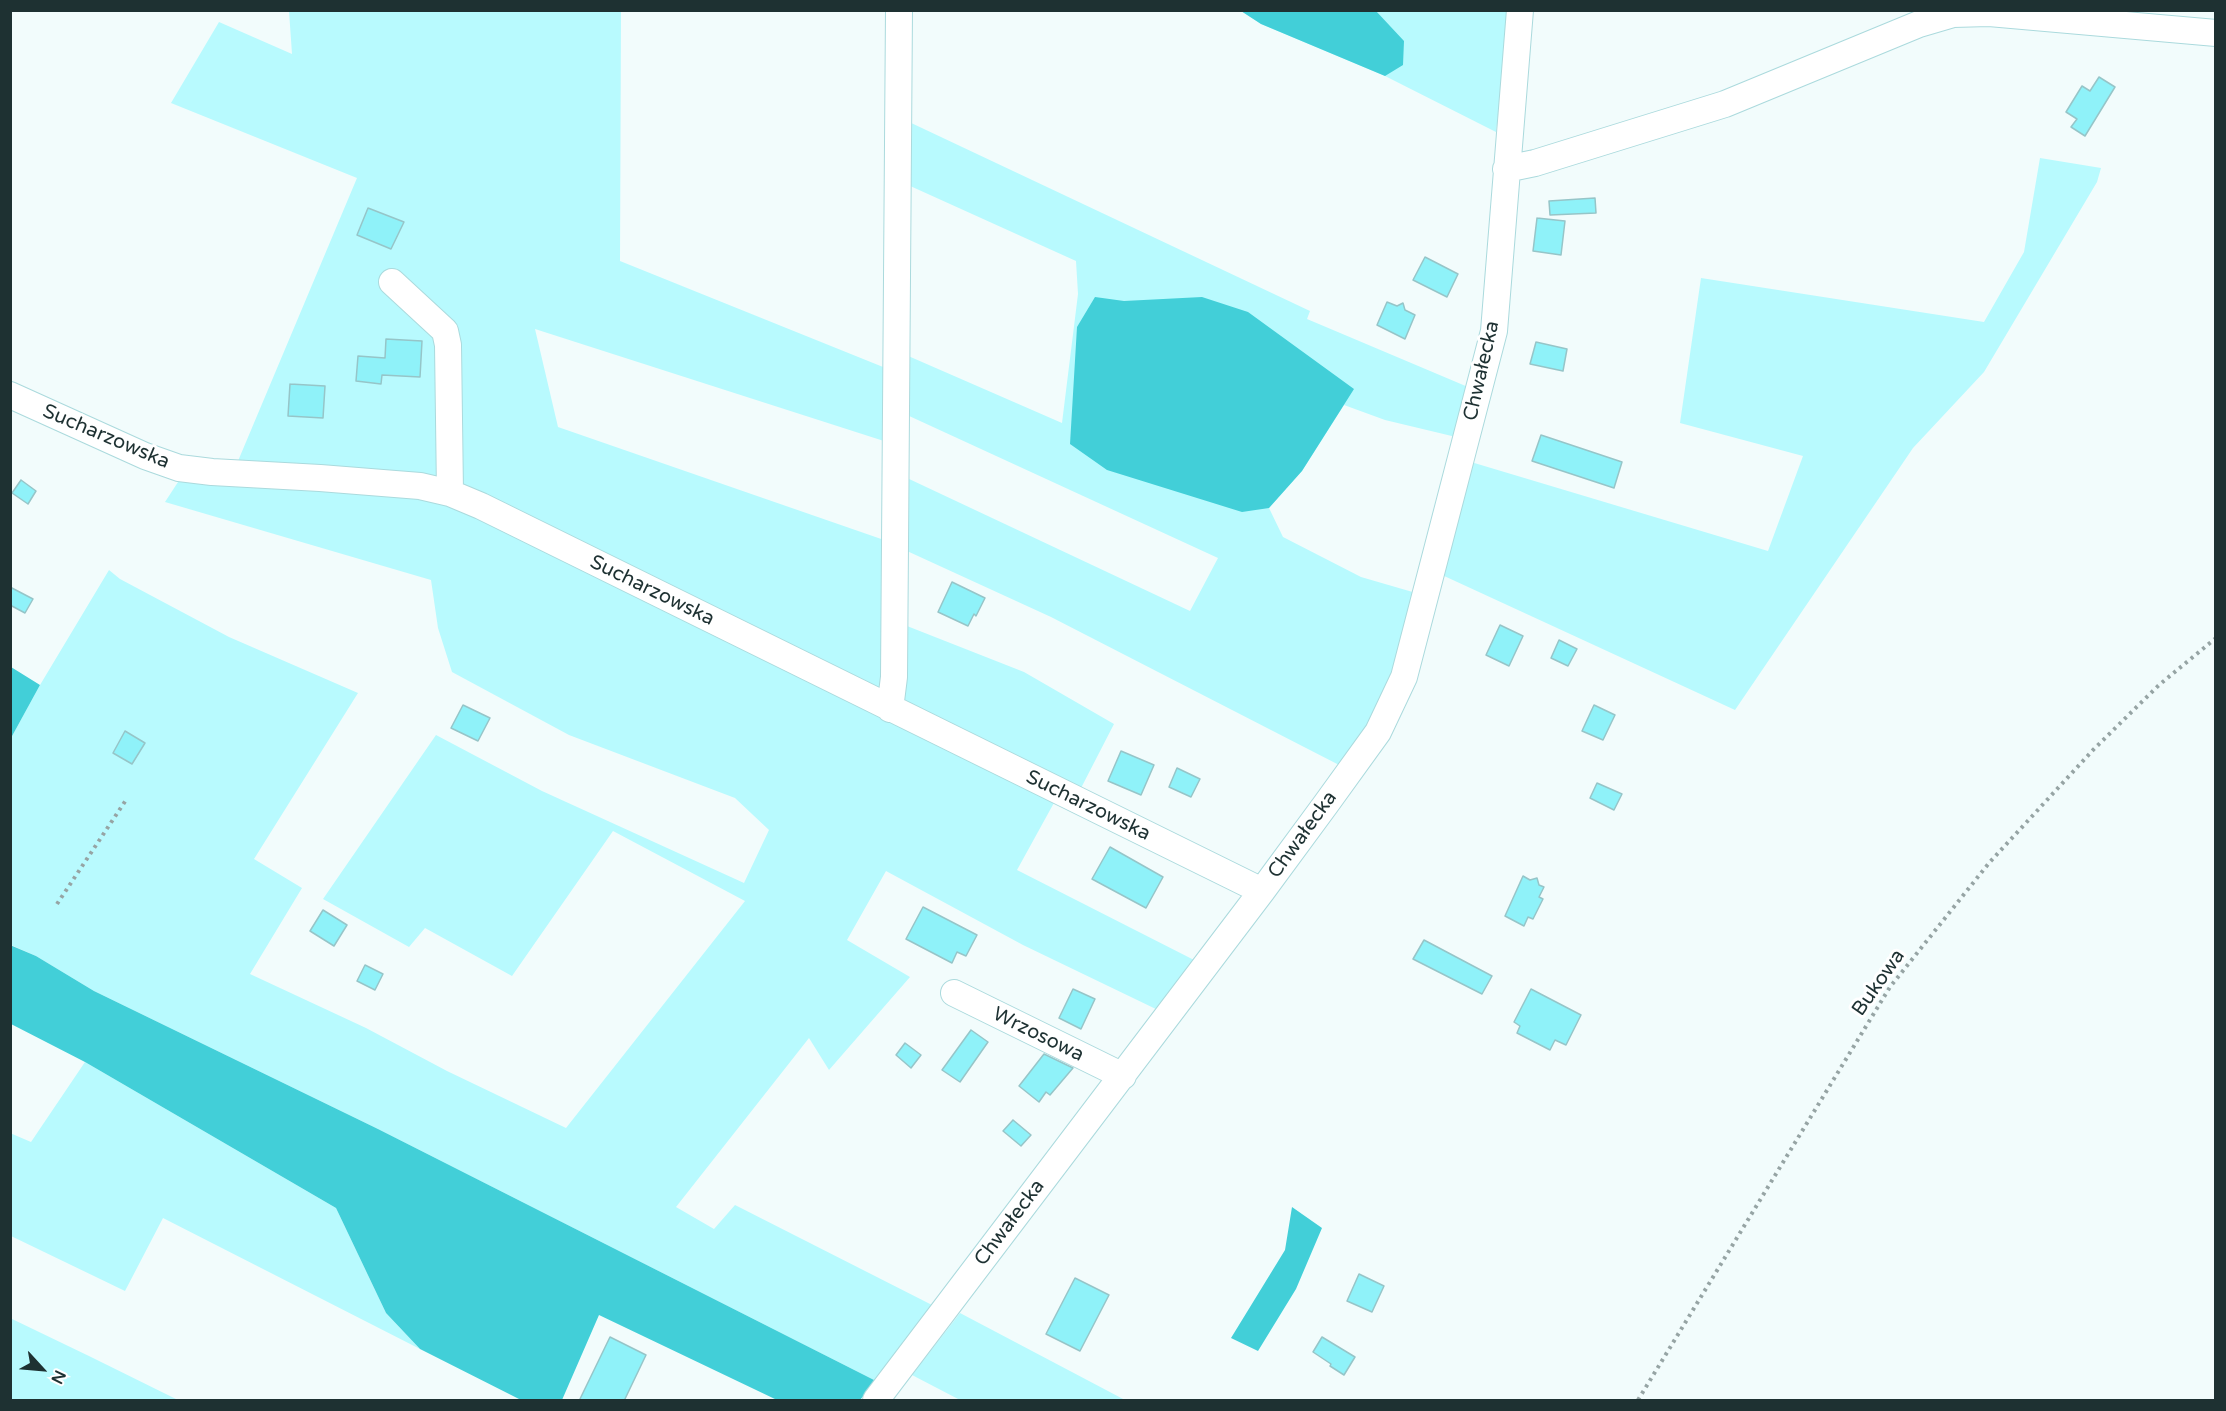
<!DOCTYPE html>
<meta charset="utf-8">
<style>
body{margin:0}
#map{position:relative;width:2226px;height:1411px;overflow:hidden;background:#f2fcfc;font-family:"Varela Round",sans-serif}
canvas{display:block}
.frame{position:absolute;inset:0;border:12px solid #1e3132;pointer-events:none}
.north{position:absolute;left:12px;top:1339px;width:60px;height:60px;-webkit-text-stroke:4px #fff;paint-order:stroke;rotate:116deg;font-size:16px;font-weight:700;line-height:24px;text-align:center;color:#1e3132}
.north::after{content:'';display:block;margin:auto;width:21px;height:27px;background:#1e3132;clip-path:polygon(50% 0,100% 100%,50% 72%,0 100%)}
</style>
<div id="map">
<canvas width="2226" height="1411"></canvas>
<div class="frame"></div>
<div class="north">N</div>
</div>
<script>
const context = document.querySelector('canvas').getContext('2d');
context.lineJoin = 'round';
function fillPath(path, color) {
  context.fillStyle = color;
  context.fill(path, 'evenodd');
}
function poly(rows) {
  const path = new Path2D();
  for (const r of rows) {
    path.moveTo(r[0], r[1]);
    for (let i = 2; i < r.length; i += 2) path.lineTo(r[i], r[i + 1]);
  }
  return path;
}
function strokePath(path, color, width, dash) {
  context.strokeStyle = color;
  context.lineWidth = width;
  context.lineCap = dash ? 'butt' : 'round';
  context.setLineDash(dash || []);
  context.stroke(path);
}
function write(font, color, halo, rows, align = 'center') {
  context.font = font + ' "Varela Round",sans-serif';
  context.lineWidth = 6;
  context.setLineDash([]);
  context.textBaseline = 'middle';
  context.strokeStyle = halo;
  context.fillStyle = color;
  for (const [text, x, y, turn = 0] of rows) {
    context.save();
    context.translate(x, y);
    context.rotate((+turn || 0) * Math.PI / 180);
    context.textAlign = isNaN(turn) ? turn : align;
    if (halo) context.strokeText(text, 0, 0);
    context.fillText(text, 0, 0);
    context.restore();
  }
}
fillPath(poly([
 [289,11,621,11,620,261,893,371,887,442,535,329,558,427,887,541,884,696,487,498,238,461,357,178,171,103,219,22,292,54],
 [1241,11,1510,11,1496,132,1385,76,1261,24],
 [907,121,1310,311,1307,319,1468,387,1456,437,1385,420,1344,405,1302,471,1269,508,1283,537,1361,577,1416,593,1390,695,1343,767,1051,617,907,551,907,478,1190,611,1218,558,907,415,906,355,1062,423,1078,294,1076,261,908,185],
 [2040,158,2101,168,2097,182,1984,372,1913,448,1735,710,1442,575,1471,462,1768,551,1803,456,1680,423,1701,278,1984,322,2024,252],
 [180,479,410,495,464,511,1055,801,1017,870,1196,961,1160,1011,1023,945,886,871,847,940,910,977,829,1070,809,1038,676,1207,714,1229,735,1205,934,1306,876,1381,378,1129,94,991,36,956,11,945,11,738,40,685,109,570,120,579,229,637,358,693,254,859,302,888,250,974,366,1028,447,1071,566,1128,745,901,613,831,512,976,425,928,409,947,323,899,436,735,542,791,744,883,769,830,735,798,569,735,452,672,438,628,431,580,165,502],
 [907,626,1024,672,1114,724,1080,790,903,703],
 [85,1062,336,1208,386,1313,420,1349,163,1218,125,1291,11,1236,10,1133,31,1142],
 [960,1313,1125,1400,960,1400,912,1375],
 [10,1318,91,1357,178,1400,11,1400]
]), '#b8fafe');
fillPath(poly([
 [1241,11,1376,11,1404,41,1403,65,1385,76,1261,24],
 [1095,297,1124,301,1202,297,1248,312,1354,389,1302,471,1269,508,1242,512,1107,470,1070,444,1077,327],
 [11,667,40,685,11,738],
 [10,945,36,956,94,991,378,1129,876,1381,860,1400,777,1400,599,1315,562,1400,521,1400,420,1349,386,1313,336,1208,85,1062,11,1024],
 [1292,1207,1322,1228,1296,1289,1258,1351,1231,1338,1285,1250]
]), '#42cfd8');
const building = poly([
 [2099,77,2115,87,2085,136,2071,127,2077,119,2066,112,2082,86,2090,91,2099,77],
 [1595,198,1596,213,1550,215,1549,201,1595,198],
 [368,208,404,222,391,249,357,235,368,208],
 [1537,218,1565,221,1561,255,1533,251,1537,218],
 [1425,257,1458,274,1447,297,1413,280,1425,257],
 [1387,302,1397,306,1403,303,1405,310,1415,315,1405,339,1377,325,1387,302],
 [386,339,422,341,420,377,382,375,381,384,356,381,358,356,385,358,386,339],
 [1536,342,1567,349,1563,371,1530,364,1536,342],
 [290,384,325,386,323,418,288,416,290,384],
 [1541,435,1622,462,1614,488,1532,461,1541,435],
 [21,480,36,491,28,504,12,493,21,480],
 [952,582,985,598,976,616,974,614,968,626,938,612,952,582],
 [10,587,33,599,25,613,10,605,10,587],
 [1500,625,1523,636,1509,666,1486,655,1500,625],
 [1559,640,1577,649,1568,666,1551,658,1559,640],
 [463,705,490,718,478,741,451,728,463,705],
 [1594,705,1615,715,1603,740,1582,731,1594,705],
 [125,731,145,743,132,764,113,753,125,731],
 [1121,751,1154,765,1141,795,1108,781,1121,751],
 [1177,768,1200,779,1191,797,1169,787,1177,768],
 [1597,783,1622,794,1614,810,1590,798,1597,783],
 [1110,847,1163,877,1146,908,1092,879,1110,847],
 [1523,876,1530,880,1537,878,1539,885,1544,887,1539,897,1543,899,1533,919,1528,917,1524,926,1505,916,1523,876],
 [923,907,977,935,966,956,957,952,952,963,906,939,923,907],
 [323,910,347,925,334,946,310,931,323,910],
 [1424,940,1492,976,1482,994,1413,959,1424,940],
 [365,965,383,974,375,990,357,981,365,965],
 [1073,989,1095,999,1081,1029,1059,1018,1073,989],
 [1531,989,1581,1015,1566,1045,1555,1040,1550,1050,1517,1033,1520,1026,1514,1022,1531,989],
 [971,1030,988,1042,960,1082,942,1070,971,1030],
 [905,1043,921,1055,911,1068,896,1055,905,1043],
 [1044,1054,1073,1068,1050,1095,1046,1092,1039,1102,1019,1086,1044,1054],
 [1013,1120,1031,1135,1021,1146,1003,1131,1013,1120],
 [1359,1274,1384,1286,1372,1312,1347,1301,1359,1274],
 [1075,1278,1109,1295,1080,1351,1046,1334,1075,1278],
 [610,1337,646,1355,624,1401,579,1401,610,1337],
 [1322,1337,1355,1357,1344,1375,1330,1366,1331,1364,1313,1352,1322,1337]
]);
fillPath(building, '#8ff2f9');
strokePath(building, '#96c5c8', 1.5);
const minor = poly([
 [1506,169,1535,163,1725,104,1919,24,1953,14,1989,13,2216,33],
 [392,282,445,331,448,345,450,493],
 [10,395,145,456,179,468,212,472,320,478,420,486,450,493,481,506,1262,891],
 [890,709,894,677,899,10],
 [954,993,1123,1076],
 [876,1400,1262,891,1326,804,1378,732,1404,677,1494,331,1520,10]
]);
strokePath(minor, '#abdadd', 28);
strokePath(poly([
 [57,904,126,800],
 [1638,1400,1890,987,1989,863,2093,750,2159,685,2216,638]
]), '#96a4a4', 4, [3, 4.5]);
strokePath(minor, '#fff', 26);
write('20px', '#1e3132', '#fff', [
 ["Chwałecka",1482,371,-77],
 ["Sucharzowska",106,437,23],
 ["Sucharzowska",652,591,26],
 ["Sucharzowska",1088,806,26],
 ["Chwałecka",1303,835,-54],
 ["Bukowa",1879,983,-55],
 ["Wrzosowa",1038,1035,26],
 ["Chwałecka",1010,1223,-53]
]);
</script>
